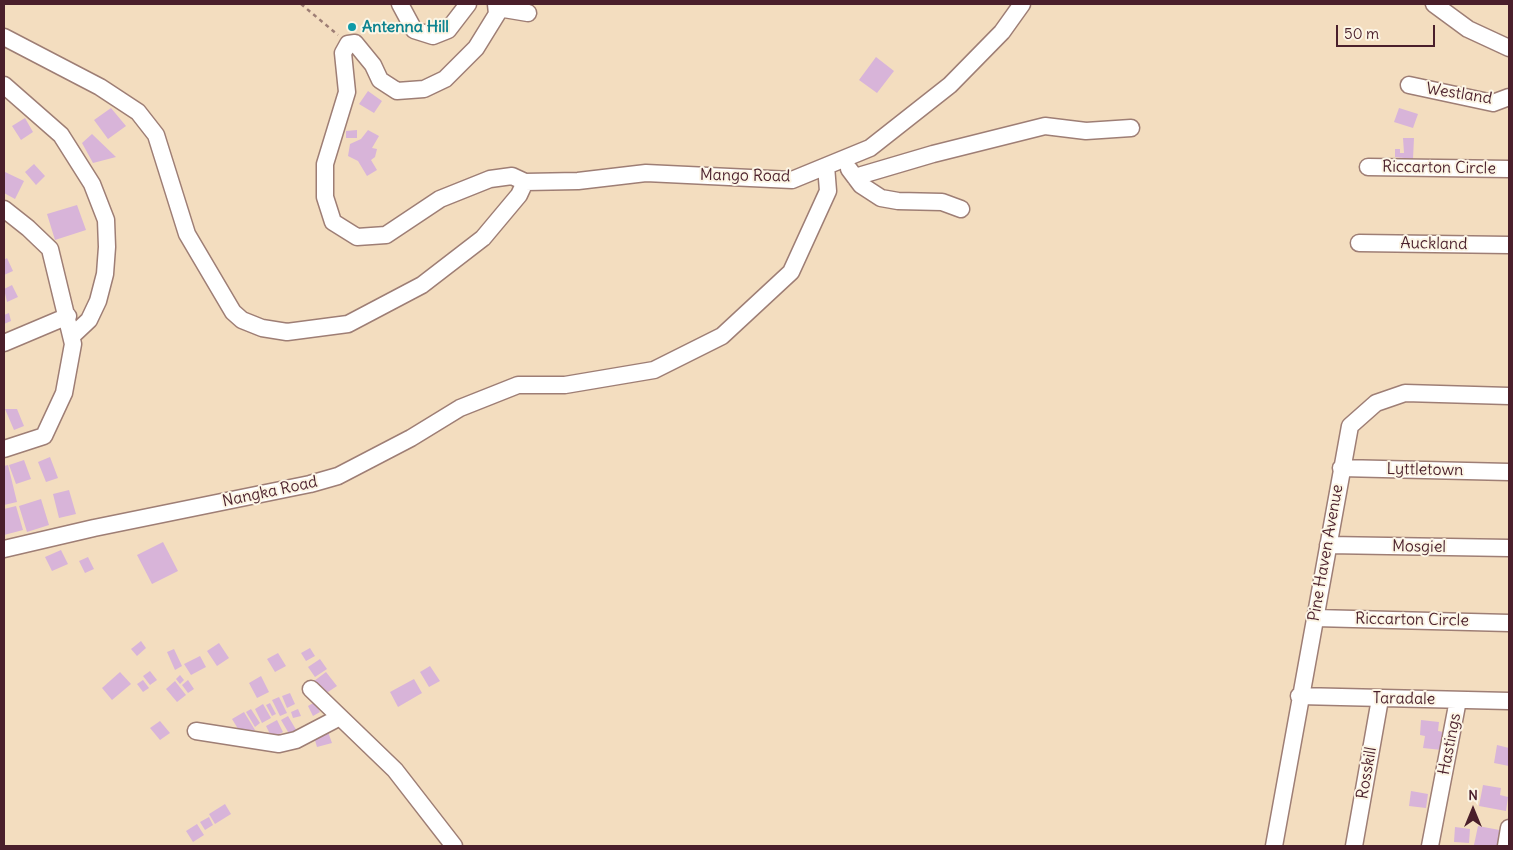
<!DOCTYPE html>
<style>
body{margin:0}
#map{position:relative;width:1513px;height:850px;overflow:hidden;background:#f3ddbf;font-family:Delius,sans-serif}
canvas{display:block}
.frame{position:absolute;inset:0;border:5px solid #4a1f2b;pointer-events:none}
.north{position:absolute;left:1448px;top:785px;width:50px;height:50px;-webkit-text-stroke:4px #fcf5e5;paint-order:stroke;rotate:0deg;font-size:14px;font-weight:700;line-height:20px;text-align:center;color:#4a1f2b}
.north::after{content:'';display:block;margin:auto;width:18px;height:22px;background:#4a1f2b;clip-path:polygon(50% 0,100% 100%,50% 72%,0 100%)}
.scale{position:absolute;left:1336px;top:25px;width:99px;height:22px;box-sizing:border-box;border:2px solid #4a1f2b;border-top:0;padding-left:6px;font-size:15px;line-height:18px;white-space:nowrap;color:#4a1f2b;-webkit-text-stroke:4px #fcf5e5;paint-order:stroke}
</style>
<div id="map">
<canvas width="1513" height="850"></canvas>
<div class="frame"></div>
<div class="north">N</div>
<div class="scale">50 m</div>
</div>
<script>
const context = document.querySelector('canvas').getContext('2d');
context.lineJoin = 'round';
function fillPath(path, color) {
  context.fillStyle = color;
  context.fill(path, 'evenodd');
}
function poly(rows) {
  const path = new Path2D();
  for (const r of rows) {
    path.moveTo(r[0], r[1]);
    for (let i = 2; i < r.length; i += 2) path.lineTo(r[i], r[i + 1]);
  }
  return path;
}
function strokePath(path, color, width, dash) {
  context.strokeStyle = color;
  context.lineWidth = width;
  context.lineCap = dash ? 'butt' : 'round';
  context.setLineDash(dash || []);
  context.stroke(path);
}
function write(font, color, halo, rows, align = 'center') {
  context.font = font + ' Delius,sans-serif';
  context.lineWidth = 4;
  context.setLineDash([]);
  context.textBaseline = 'middle';
  context.strokeStyle = halo;
  context.fillStyle = color;
  for (const [text, x, y, turn = 0] of rows) {
    context.save();
    context.translate(x, y);
    context.rotate((+turn || 0) * Math.PI / 180);
    context.textAlign = isNaN(turn) ? turn : align;
    if (halo) context.strokeText(text, 0, 0);
    context.fillText(text, 0, 0);
    context.restore();
  }
}
fillPath(poly([
 [876,57,894,71,877,93,859,80],
 [368,91,382,101,374,113,359,104],
 [111,108,126,126,108,139,94,120],
 [1399,108,1418,114,1413,128,1394,122],
 [25,118,33,132,21,140,12,126],
 [357,130,357,138,346,138,346,131],
 [368,130,379,136,372,148,377,149,375,157,371,160,377,170,367,176,358,161,348,156,350,144,361,139],
 [92,134,116,157,93,163,82,143],
 [1403,138,1414,138,1413,159,1395,157,1395,149,1400,149,1400,153,1404,153],
 [34,164,45,176,36,185,25,172],
 [5,172,24,181,15,199,4,193],
 [77,205,86,230,55,240,47,214],
 [7,258,13,271,4,275,4,260],
 [12,285,18,297,7,302,4,289],
 [9,313,11,321,4,324,4,315],
 [5,409,17,409,24,426,14,430],
 [50,457,58,478,46,482,38,462],
 [24,460,31,479,16,484,9,465],
 [8,465,17,502,4,505,4,466],
 [69,490,76,514,59,518,53,494],
 [41,499,49,525,27,532,19,506],
 [16,506,23,530,4,535,4,509],
 [163,542,178,571,152,584,137,555],
 [61,550,68,564,52,571,45,557],
 [88,557,94,569,85,573,79,561],
 [141,641,146,648,137,656,131,649],
 [219,643,229,658,217,666,207,651],
 [310,648,315,656,306,661,301,653],
 [174,649,182,666,175,670,167,652],
 [278,653,286,666,275,672,267,659],
 [200,656,206,667,191,675,184,664],
 [320,659,327,669,315,677,308,667],
 [430,666,440,681,429,687,420,672],
 [150,671,157,680,150,685,143,676],
 [120,672,131,684,112,700,102,688],
 [326,672,337,686,325,694,314,681],
 [180,675,184,680,180,684,176,679],
 [261,676,269,692,257,698,249,683],
 [414,679,422,693,398,707,390,692],
 [143,680,149,688,143,692,137,684],
 [188,680,194,689,188,693,182,685],
 [175,681,186,695,177,702,166,689],
 [290,693,295,704,287,708,282,696],
 [279,697,287,713,280,716,272,700],
 [315,702,320,712,313,716,308,706],
 [270,703,276,714,272,716,266,705],
 [263,704,271,718,262,723,255,709],
 [251,709,260,723,255,727,246,712],
 [298,709,301,716,293,718,291,712],
 [244,712,255,730,243,737,232,719],
 [288,716,298,733,291,737,281,720],
 [277,720,283,732,272,738,266,726],
 [1421,720,1439,722,1438,731,1444,732,1442,750,1423,748,1425,736,1420,735],
 [160,721,170,733,160,740,150,728],
 [328,732,332,743,317,747,314,737],
 [1497,745,1509,748,1509,766,1494,763],
 [1483,785,1501,788,1500,795,1508,797,1506,811,1479,806],
 [1411,791,1428,794,1426,808,1409,806],
 [225,804,231,814,215,824,209,814],
 [209,817,213,825,205,830,200,822],
 [197,824,204,835,193,842,186,831],
 [1478,826,1505,831,1502,846,1474,845],
 [1455,827,1470,829,1469,843,1454,842]
]), '#d8b4d9');
const minor = poly([
 [400,4,414,30,433,36,448,30,468,4],
 [500,4,504,9,528,13],
 [1434,4,1468,29,1509,48],
 [4,37,100,87,138,112,156,135,187,234,233,312,242,320,262,328,287,332,348,324,422,285,483,238,519,195,525,182,512,176,490,179,440,199,386,235,357,237,333,222,325,197,325,164,347,92,343,53,348,44,355,43,373,65,380,80,397,91,424,89,445,79,476,48,497,14,496,4],
 [4,85,61,135,92,184,106,220,107,247,105,274,98,301,89,320,72,336],
 [1409,85,1493,103,1509,97],
 [1368,167,1509,169],
 [849,169,861,185,881,198,898,201,942,202,961,209],
 [855,177,933,154,1045,126,1086,131,1131,128],
 [525,182,578,181,646,173,792,180,870,148,950,85,1002,32,1022,4],
 [4,209,28,228,50,249,73,344,64,393,44,436,4,449],
 [1359,243,1509,245],
 [4,343,68,316],
 [1341,468,1509,472],
 [1328,545,1509,548],
 [4,549,94,528,310,484,338,476,411,438,460,408,518,385,565,385,654,370,722,336,791,272,828,191,826,166],
 [1315,618,1509,623],
 [311,689,395,770,454,846],
 [1299,696,1509,701],
 [196,731,279,744,296,740,340,717],
 [1274,846,1350,426,1376,403,1405,393,1509,396],
 [1354,846,1380,699],
 [1430,846,1458,700],
 [1506,846,1509,828]
]);
strokePath(minor, '#9e7e75', 19);
strokePath(poly([
 [301,4,338,35]
]), '#9e7e75', 2.5, [4, 4]);
strokePath(minor, '#fff', 16);
for (const [x, y, r, color] of [
 [352,27,5,"#0f9aa8"]
]) {
  const dot = new Path2D();
  dot.arc(x, y, r, 0, 2 * Math.PI);
  context.fillStyle = color;
  context.fill(dot);
  strokePath(dot, '#fcf5e5', 2);
}
write('bold 16px', '#0d838f', '#fcf5e5', [
 ["Antenna Hill",362,27]
], 'left');
write('16px', '#4a1f2b', '#fcf5e5', [
 ["Westland",1459,94,9],
 ["Riccarton Circle",1439,168,1],
 ["Mango Road",745,176,1],
 ["Auckland",1434,244,1],
 ["Lyttletown",1425,470,1],
 ["Nangka Road",270,492,-12],
 ["Mosgiel",1419,547,1],
 ["Pine Haven Avenue",1326,553,-80],
 ["Riccarton Circle",1412,620,1],
 ["Taradale",1404,699,1],
 ["Hastings",1450,744,-79],
 ["Rosskill",1367,773,-80]
]);
</script>
